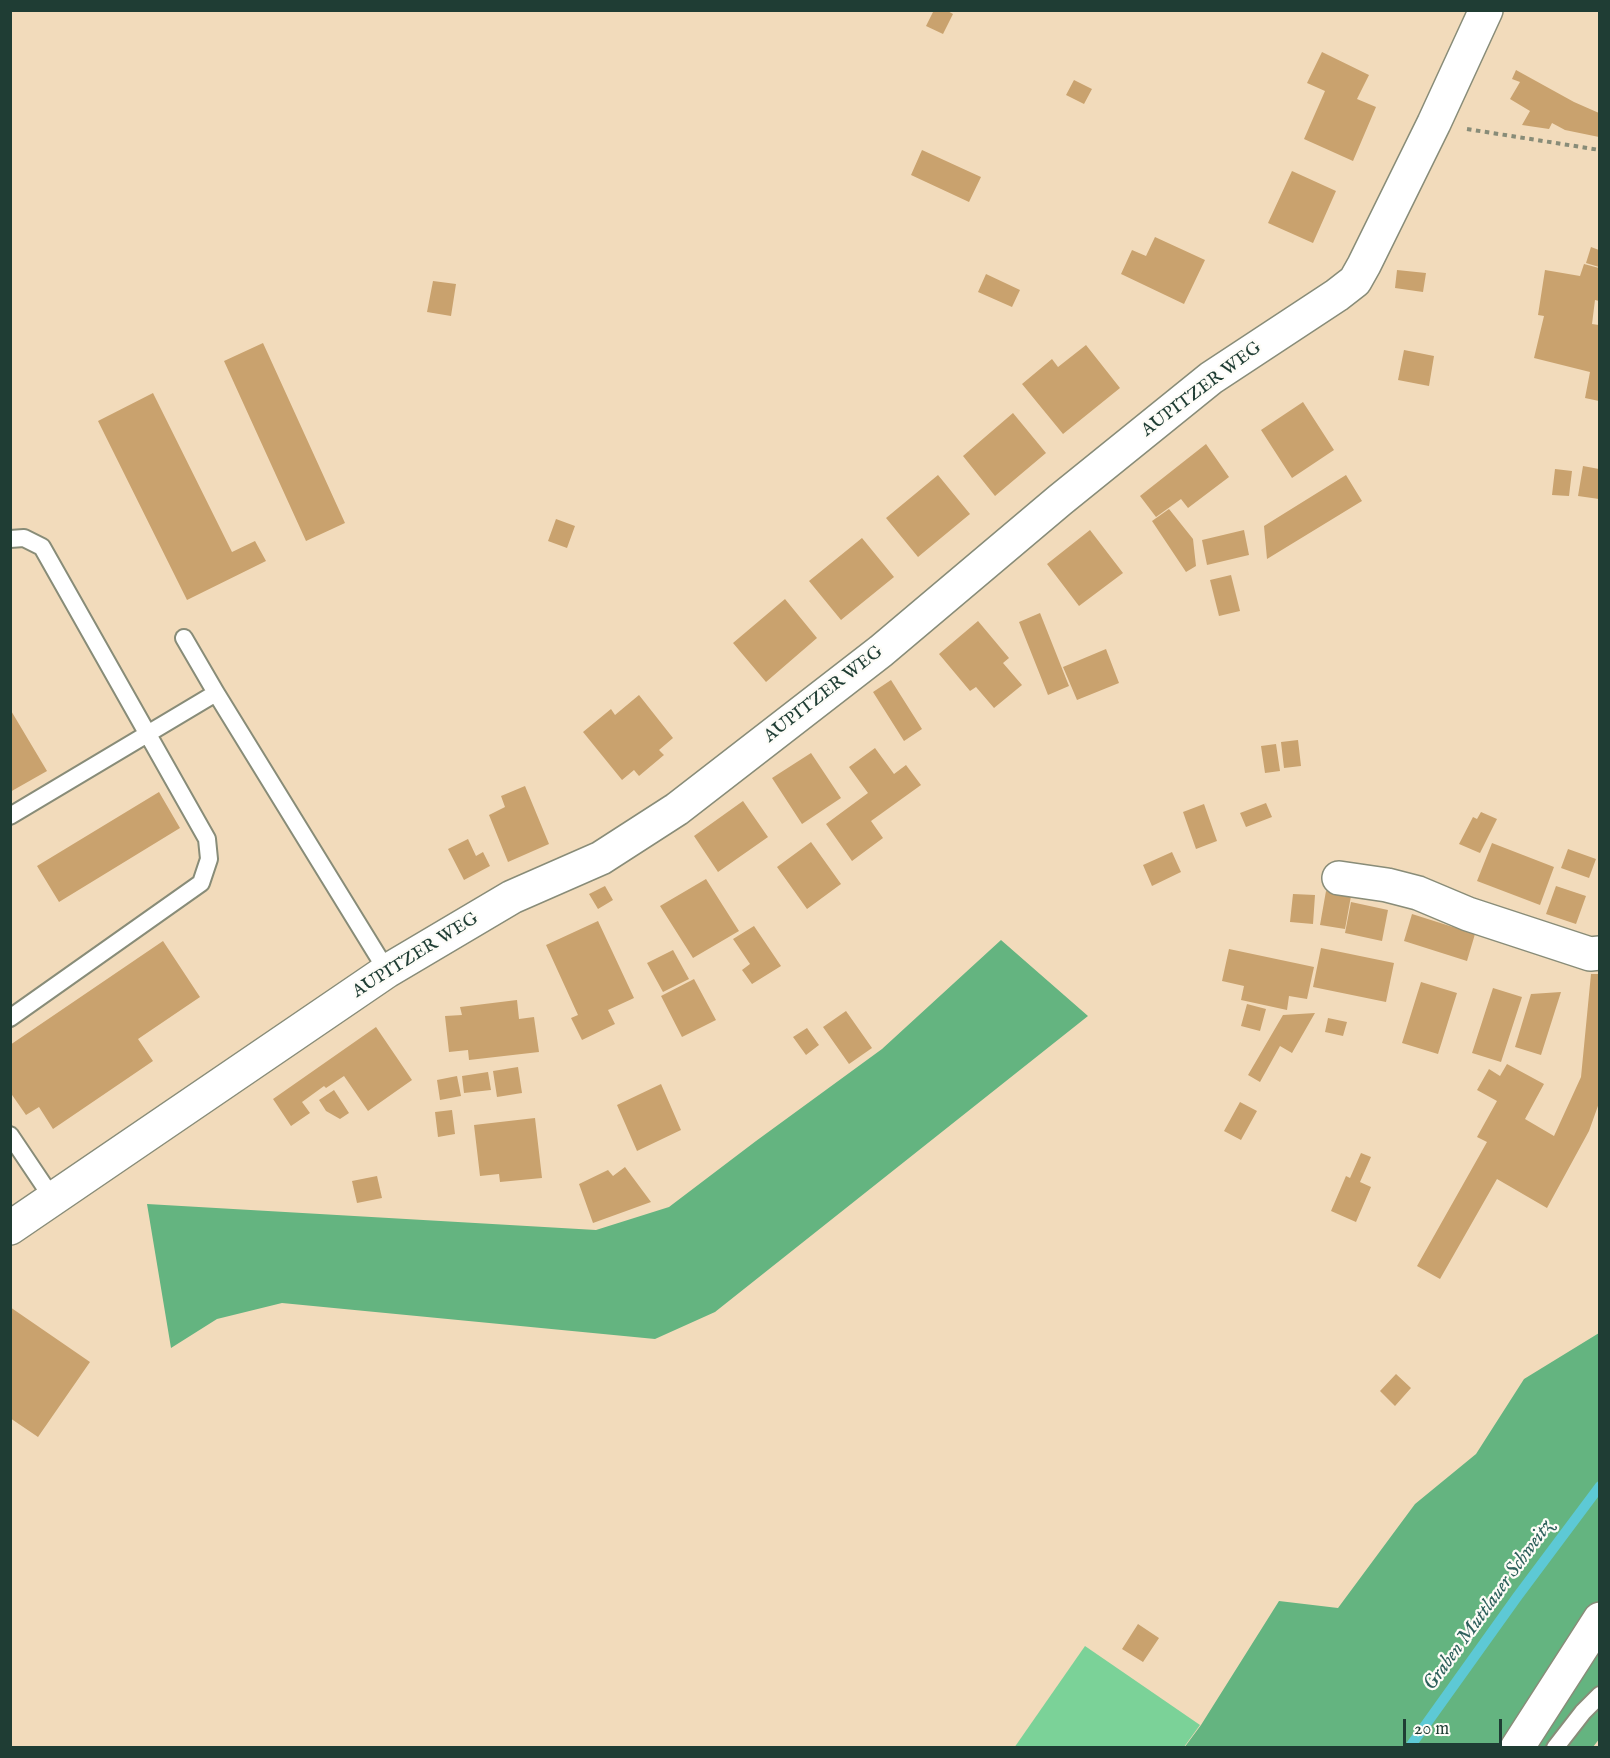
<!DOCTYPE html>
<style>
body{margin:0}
#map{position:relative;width:1610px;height:1758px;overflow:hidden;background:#f2dbbb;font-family:"IM FELL English",serif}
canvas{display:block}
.frame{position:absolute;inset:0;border:12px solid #1f3d34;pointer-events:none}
.scale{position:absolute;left:1403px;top:1719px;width:99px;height:27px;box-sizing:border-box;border:3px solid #1f3d34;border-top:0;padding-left:8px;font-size:18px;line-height:21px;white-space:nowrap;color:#1f3d34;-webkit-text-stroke:4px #fdfcf7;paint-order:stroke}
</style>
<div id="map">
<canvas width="1610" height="1758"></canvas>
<div class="frame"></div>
<div class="scale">20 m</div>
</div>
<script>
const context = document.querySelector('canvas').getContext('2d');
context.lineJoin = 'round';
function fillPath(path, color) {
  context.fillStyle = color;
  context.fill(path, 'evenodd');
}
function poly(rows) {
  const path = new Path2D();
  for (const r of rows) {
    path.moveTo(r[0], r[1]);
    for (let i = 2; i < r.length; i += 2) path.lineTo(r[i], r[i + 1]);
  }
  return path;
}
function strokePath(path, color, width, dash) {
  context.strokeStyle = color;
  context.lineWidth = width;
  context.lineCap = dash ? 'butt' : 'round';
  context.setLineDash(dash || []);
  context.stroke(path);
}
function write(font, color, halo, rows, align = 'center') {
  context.font = font + ' "IM FELL English",serif';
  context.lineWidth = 4.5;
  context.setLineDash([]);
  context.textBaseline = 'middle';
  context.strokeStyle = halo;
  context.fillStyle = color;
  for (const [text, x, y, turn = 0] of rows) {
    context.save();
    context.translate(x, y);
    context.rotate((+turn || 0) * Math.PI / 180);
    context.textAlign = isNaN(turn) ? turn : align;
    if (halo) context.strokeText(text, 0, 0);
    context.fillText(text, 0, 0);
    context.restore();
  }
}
fillPath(poly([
 [1085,1646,1200,1725,1184,1747,1014,1748]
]), '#7bd298');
fillPath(poly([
 [1001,940,1088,1016,715,1312,655,1339,282,1303,217,1319,171,1348,147,1204,596,1230,669,1207,756,1141,882,1049],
 [1599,1333,1600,1738,1593,1747,1184,1748,1201,1725,1279,1601,1338,1608,1415,1504,1476,1454,1524,1379]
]), '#64b480');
strokePath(poly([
 [1409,1748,1517,1597,1600,1486]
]), '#5dc9d5', 10);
fillPath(poly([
 [934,10,946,10,953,14,943,34,926,26],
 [1322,52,1369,75,1357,99,1376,107,1353,161,1304,139,1325,91,1307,83],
 [1516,70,1574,102,1599,113,1599,137,1565,130,1552,123,1549,129,1522,125,1530,111,1510,99,1520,82,1512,79],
 [1074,80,1092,89,1084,104,1066,95],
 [922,150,981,177,969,202,911,175],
 [1292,171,1336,191,1313,243,1268,223],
 [1155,237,1205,260,1184,304,1121,274,1132,250,1146,256],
 [1591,247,1599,250,1599,267,1586,263],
 [1584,264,1599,268,1599,301,1595,300,1592,324,1599,325,1599,401,1585,398,1590,372,1534,358,1544,316,1538,315,1545,270,1580,276],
 [1397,270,1426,273,1423,292,1395,288],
 [986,274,1020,290,1012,307,978,292],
 [433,281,456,284,451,316,427,312],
 [263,343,345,523,306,541,224,361],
 [1086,345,1120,388,1063,434,1022,384,1052,359,1058,367],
 [1404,350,1434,356,1429,386,1398,380],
 [153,393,232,552,255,541,266,561,187,600,98,421],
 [1303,402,1334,450,1292,478,1261,430],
 [1013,413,1046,453,995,496,963,456],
 [1206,444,1229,477,1188,508,1181,499,1156,517,1140,496],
 [1583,466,1599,469,1599,499,1578,496],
 [1555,469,1572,471,1569,496,1552,495],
 [938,475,970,514,918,557,886,518],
 [1346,475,1362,501,1267,559,1264,526],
 [1169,509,1193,539,1196,566,1186,572,1152,521],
 [556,519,575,526,567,548,548,541],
 [1090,530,1123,573,1079,606,1047,564],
 [1244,530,1249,555,1207,565,1202,540],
 [862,538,894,577,841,620,809,581],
 [1231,575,1240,611,1219,616,1210,580],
 [785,599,817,638,766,682,733,643],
 [1040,613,1069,686,1048,695,1019,622],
 [978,621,1009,658,1003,663,1022,685,994,708,976,687,970,691,939,654],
 [1106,649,1119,683,1077,700,1063,667],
 [891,680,922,729,904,741,873,692],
 [639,695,673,738,659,750,664,755,639,776,634,770,622,780,583,732,611,709,615,715],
 [10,709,47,771,10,792],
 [1298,740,1301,766,1284,768,1281,742],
 [1276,744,1280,771,1265,773,1261,746],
 [875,748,894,774,906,765,921,785,871,821,883,838,852,861,826,824,868,793,849,767],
 [811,753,841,798,802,824,772,778],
 [525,786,549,844,508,862,489,815,505,807,501,796],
 [159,792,180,828,59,902,37,866],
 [743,801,768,837,718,872,694,836],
 [1266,803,1272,817,1246,827,1240,813],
 [1204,804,1217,841,1196,849,1183,812],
 [1481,812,1497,819,1480,853,1459,844,1473,817,1477,819],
 [468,839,476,856,483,852,490,866,464,880,448,849],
 [811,842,841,884,807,909,777,867],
 [1492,843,1554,867,1540,905,1477,881],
 [1568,849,1596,859,1589,878,1561,868],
 [1172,852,1181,872,1152,886,1143,865],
 [706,879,739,931,693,958,660,906],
 [605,886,613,900,598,909,589,894],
 [1556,886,1586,896,1576,924,1546,914],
 [1326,891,1351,896,1345,929,1320,925],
 [1293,894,1315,895,1313,924,1290,922],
 [1351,902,1388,910,1382,941,1345,933],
 [1412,914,1475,934,1467,961,1404,941],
 [598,921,634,998,608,1010,615,1024,582,1040,571,1018,578,1015,546,945],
 [754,926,781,966,752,984,742,970,750,964,733,939],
 [163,941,200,997,138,1039,153,1061,53,1129,39,1107,26,1115,10,1092,10,1045],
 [1321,948,1394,963,1386,1002,1313,987],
 [1229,949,1314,967,1307,999,1289,996,1287,1010,1241,1000,1244,986,1222,981],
 [673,950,689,979,663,992,647,963],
 [1591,974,1599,974,1599,1103,1589,1131,1547,1208,1497,1179,1440,1279,1417,1266,1487,1142,1477,1137,1497,1101,1477,1090,1489,1069,1500,1076,1507,1064,1544,1084,1525,1119,1554,1136,1581,1077],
 [694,979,716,1020,682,1037,661,996],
 [1421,982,1457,993,1438,1054,1402,1043],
 [1493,988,1522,997,1501,1062,1472,1053],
 [1561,992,1541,1055,1515,1047,1531,994],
 [517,1000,519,1019,534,1017,539,1052,469,1060,468,1050,449,1052,445,1016,462,1015,460,1007],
 [1247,1004,1266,1009,1260,1031,1241,1026],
 [846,1011,872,1048,849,1064,823,1027],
 [1315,1013,1292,1053,1280,1046,1260,1082,1248,1075,1283,1015],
 [1328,1018,1347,1022,1343,1036,1325,1032],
 [376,1027,412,1080,368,1111,344,1076,326,1088,324,1086,302,1102,310,1113,291,1126,273,1099],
 [807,1028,819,1045,806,1055,793,1037],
 [518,1067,522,1093,497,1097,493,1071],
 [488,1072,491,1090,464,1093,462,1076],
 [457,1076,461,1096,440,1100,437,1080],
 [661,1084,681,1130,637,1151,617,1105],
 [334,1090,349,1113,340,1119,326,1111,319,1100],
 [1240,1102,1257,1111,1241,1140,1224,1131],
 [452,1110,455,1134,438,1137,435,1112],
 [535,1118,542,1178,500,1182,499,1174,480,1176,474,1125],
 [1361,1153,1371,1157,1360,1182,1371,1187,1356,1222,1331,1211,1346,1176,1350,1178],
 [625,1167,651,1202,593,1223,579,1184,608,1170,613,1176],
 [377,1176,382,1198,357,1203,352,1181],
 [10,1307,90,1362,38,1437,10,1418],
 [1396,1374,1411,1388,1395,1406,1380,1391],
 [1138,1624,1159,1638,1143,1662,1122,1649]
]), '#c9a26e');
const lane = poly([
 [10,539,24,538,42,547,207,839,209,859,201,883,10,1018],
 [184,638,216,693,387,971],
 [10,816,216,693],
 [10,1135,53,1199],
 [1555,1748,1583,1712,1600,1695]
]);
const street = poly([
 [1339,878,1387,885,1418,893,1468,914,1590,954,1600,953],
 [10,1228,387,971,512,897,601,858,677,809,881,651,1060,500,1211,378,1337,295,1355,281,1364,265,1434,123,1486,10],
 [1517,1748,1600,1619]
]);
strokePath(lane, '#888c78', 20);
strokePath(street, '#888c78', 36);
strokePath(poly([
 [1467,129,1600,150]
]), '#888c78', 4, [4.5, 4.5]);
strokePath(lane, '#fff', 16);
strokePath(street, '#fff', 33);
write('18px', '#1f3d34', '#fdfcf7', [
 ["AUPITZER WEG",1202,390,-37],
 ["AUPITZER WEG",824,695,-38],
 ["AUPITZER WEG",416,956,-32]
]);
write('italic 20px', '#2e605c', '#fdfcf7', [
 ["Graben Muttlauer Schweitz",1489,1606,-54]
]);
</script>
